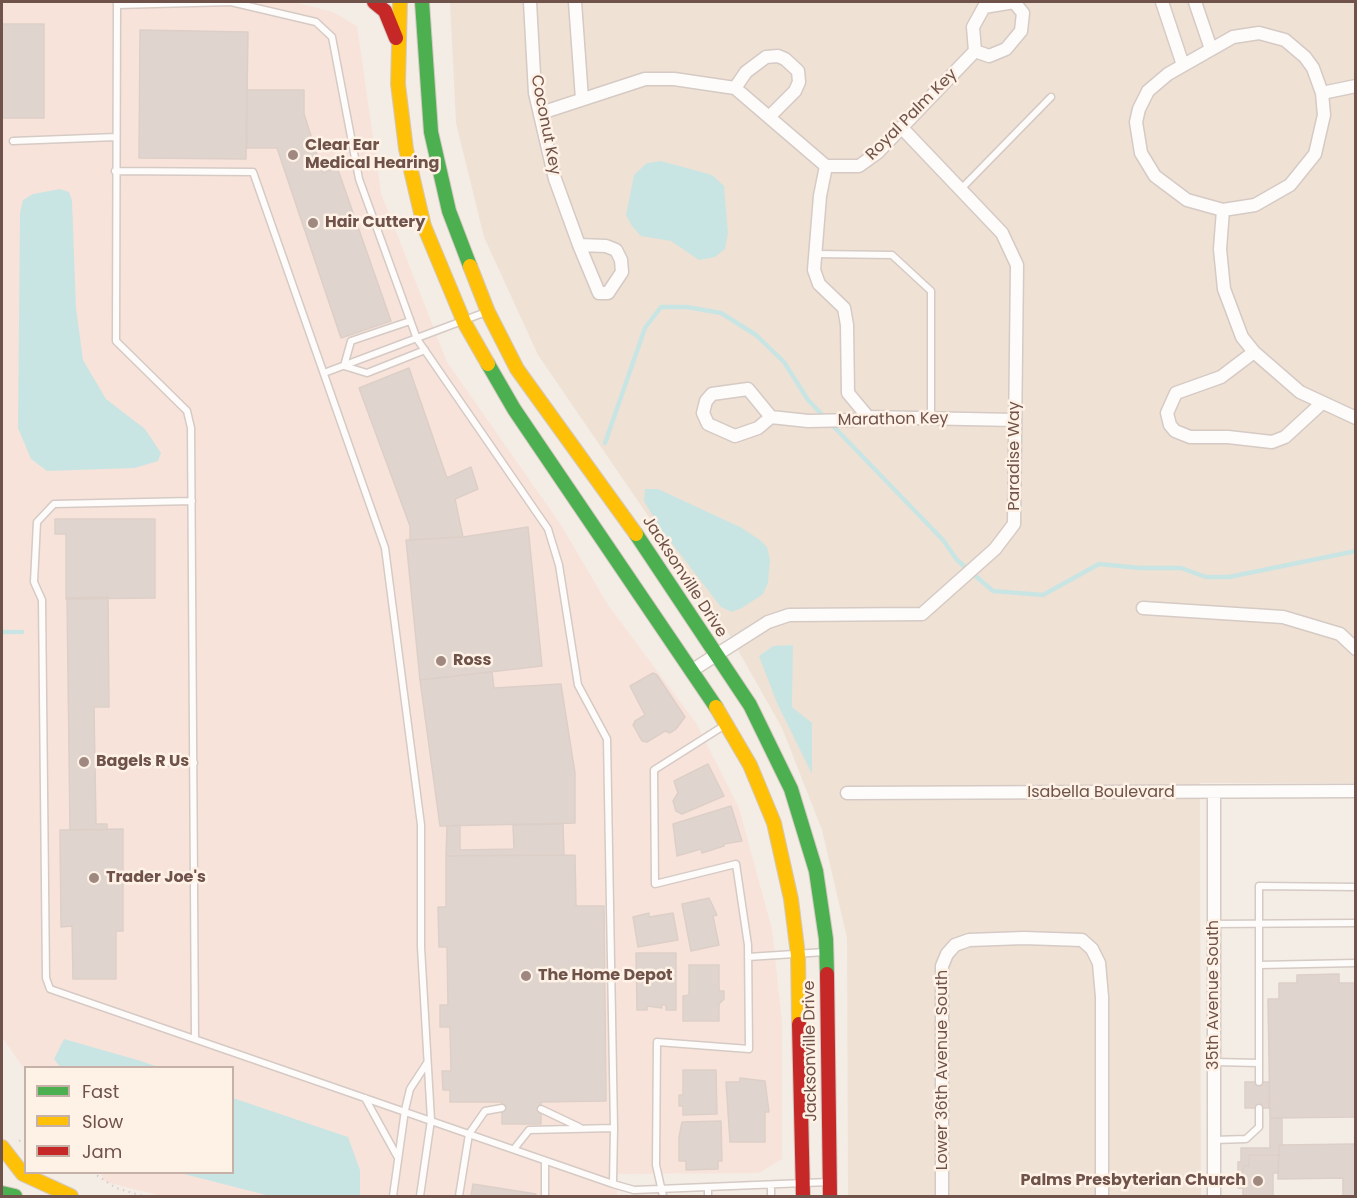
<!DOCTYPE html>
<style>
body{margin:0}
#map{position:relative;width:1357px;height:1198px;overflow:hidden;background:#f4ede5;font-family:Poppins,sans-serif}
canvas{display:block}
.frame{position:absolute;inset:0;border:3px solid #6f5249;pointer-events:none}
.legend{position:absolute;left:24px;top:1066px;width:210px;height:108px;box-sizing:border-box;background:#fef1e5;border:2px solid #c5b1a7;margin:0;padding:8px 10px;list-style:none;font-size:18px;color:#6f5249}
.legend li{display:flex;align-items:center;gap:12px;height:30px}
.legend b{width:30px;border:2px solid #c5b1a7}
</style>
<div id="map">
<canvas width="1357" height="1198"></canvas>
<div class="frame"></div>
<ul class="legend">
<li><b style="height:8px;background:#4caf50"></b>Fast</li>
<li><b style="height:8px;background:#ffc107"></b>Slow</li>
<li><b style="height:8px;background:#c62828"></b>Jam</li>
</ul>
</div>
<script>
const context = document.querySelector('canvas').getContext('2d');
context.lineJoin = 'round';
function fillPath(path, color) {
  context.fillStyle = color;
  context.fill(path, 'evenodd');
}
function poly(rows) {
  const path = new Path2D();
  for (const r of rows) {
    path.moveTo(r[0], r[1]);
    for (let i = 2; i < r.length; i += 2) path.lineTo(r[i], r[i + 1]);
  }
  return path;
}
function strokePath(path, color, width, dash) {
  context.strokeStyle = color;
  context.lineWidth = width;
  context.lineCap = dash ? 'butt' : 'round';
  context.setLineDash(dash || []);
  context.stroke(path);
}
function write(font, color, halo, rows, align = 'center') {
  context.font = font + ' Poppins,sans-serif';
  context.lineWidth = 5;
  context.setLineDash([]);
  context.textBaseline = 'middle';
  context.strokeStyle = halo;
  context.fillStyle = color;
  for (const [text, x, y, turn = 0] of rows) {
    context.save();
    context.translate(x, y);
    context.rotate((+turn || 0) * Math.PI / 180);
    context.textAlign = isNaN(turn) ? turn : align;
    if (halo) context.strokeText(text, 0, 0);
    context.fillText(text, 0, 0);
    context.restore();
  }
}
fillPath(poly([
 [450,2,1355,2,1355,783,1200,783,1201,1196,848,1196,847,938,822,830,782,728,729,634,538,355,484,237,456,123]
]), '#f0e1d5');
fillPath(poly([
 [2,2,294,2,333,12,357,26,381,193,447,362,561,525,608,605,696,723,739,808,772,929,782,1023,782,1159,759,1173,617,1174,617,1196,162,1196,106,1182,100,1173,232,1172,232,1068,26,1068,25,1070,2,1037]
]), '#f8e3db');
fillPath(poly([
 [661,161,712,175,724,186,728,233,725,249,715,257,699,260,671,241,641,236,632,226,626,215,634,175,647,163],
 [60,189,69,192,72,200,76,308,83,360,106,399,145,429,161,453,158,461,135,468,47,471,31,459,18,428,20,213,23,200,33,194],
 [645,489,658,489,740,527,760,540,767,547,770,560,768,583,763,594,742,608,732,612,721,607,660,528,644,501],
 [793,645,792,707,812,723,812,774,777,703,759,656,773,646],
 [64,1039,141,1061,158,1067,60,1067,54,1059],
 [233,1098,348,1137,360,1170,360,1196,270,1196,180,1173,232,1172]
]), '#c9e5e3');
strokePath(poly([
 [605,443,645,328,661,307,687,307,721,313,756,335,784,362,808,400,943,540,957,560,993,591,1043,595,1099,564,1140,568,1181,568,1206,577,1229,577,1356,551],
 [2,632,22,632]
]), '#c9e5e3', 4.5);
const building = poly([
 [2,24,44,24,44,118,2,118,2,24],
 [140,30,248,32,246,159,139,158,140,30],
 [247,90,304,90,304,114,323,173,337,167,391,321,341,338,277,148,247,148,247,90],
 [409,368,447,478,471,467,478,489,455,499,463,537,410,540,410,526,359,388,409,368],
 [55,519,155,519,155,598,66,599,66,534,55,534,55,519],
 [528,527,542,666,420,680,406,540,463,537,528,527],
 [108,597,109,707,94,707,96,824,107,824,107,830,70,830,67,598,108,597],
 [492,672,494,688,561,684,575,773,575,823,440,826,420,680,492,672],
 [653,673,657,675,685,717,676,729,670,733,665,731,647,742,642,741,633,725,635,721,645,715,630,686,653,673],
 [708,764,724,796,682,814,676,811,673,801,678,793,674,781,708,764],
 [731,806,742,841,724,844,724,846,702,853,701,849,677,856,673,824,731,806],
 [563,824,564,855,446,856,447,826,460,825,460,850,514,849,513,825,563,824],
 [123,829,123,931,116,931,116,979,73,979,72,926,61,927,60,830,123,829],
 [575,855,576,906,604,906,606,1101,541,1102,541,1124,502,1124,502,1102,450,1102,450,1090,443,1090,442,1071,451,1071,450,1027,440,1027,440,1005,448,1005,447,947,439,947,438,907,446,907,446,856,575,855],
 [709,898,717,915,713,916,719,945,691,951,682,904,709,898],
 [649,913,649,917,673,913,678,940,638,947,633,917,649,913],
 [636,953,676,953,676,1010,666,1010,666,1005,661,1005,662,1008,647,1006,647,1010,637,1010,636,953],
 [689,965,719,965,719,991,724,991,724,999,719,1004,719,1021,683,1021,683,996,689,995,689,965],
 [1339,974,1339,983,1356,983,1356,1117,1270,1118,1268,999,1279,999,1279,983,1297,983,1297,975,1339,974],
 [683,1070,716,1070,717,1114,683,1115,683,1106,679,1106,679,1095,683,1095,683,1070],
 [740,1078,765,1081,769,1112,765,1112,765,1142,730,1142,726,1082,740,1082,740,1078],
 [1245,1082,1269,1082,1269,1108,1245,1108,1245,1082],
 [1270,1118,1282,1118,1282,1145,1279,1145,1279,1155,1249,1155,1249,1166,1243,1166,1243,1188,1238,1188,1238,1162,1241,1162,1241,1148,1270,1148,1270,1118],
 [721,1121,722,1161,718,1161,718,1169,686,1170,686,1161,679,1161,679,1137,682,1122,721,1121],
 [1356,1144,1356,1196,1343,1196,1343,1178,1278,1179,1279,1145,1356,1144],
 [1249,1155,1279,1155,1278,1173,1273,1173,1273,1196,1243,1196,1243,1166,1249,1166,1249,1155],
 [473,1184,536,1194,535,1196,471,1196,473,1184]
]);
fillPath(building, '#e0d4ce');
strokePath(building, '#dccfc8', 1.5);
const lane = poly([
 [117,2,116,341,187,411,191,428,195,1039],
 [117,5,231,2,316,22,332,37,359,179,417,339,548,529,559,565,578,685,607,739,614,1128,613,1184],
 [13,141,116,137],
 [115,171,253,172,385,548,421,825,421,947,431,1120,420,1196],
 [961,189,1051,97],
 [816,254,892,255,931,291,931,418],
 [410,321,351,341,344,366,367,373,425,350],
 [324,373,486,312],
 [192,501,54,504,37,522,34,582,42,600,46,978,50,989,613,1184,634,1190,829,1182],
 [140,762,194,763],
 [1214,924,1356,923],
 [748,957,825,952],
 [1259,965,1356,963],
 [1214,1062,1259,1063],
 [1259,1082,1259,886,1356,887],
 [365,1098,397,1156],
 [541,1109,579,1127],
 [1214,1140,1246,1139,1259,1127,1259,1108],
 [514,1149,529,1130,614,1128],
 [545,1163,545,1196],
 [771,1185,771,1196],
 [708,1187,708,1196],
 [393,1196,405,1110,410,1089,427,1063],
 [459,1196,469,1134,485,1111,502,1108],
 [663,1196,656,1165,657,1042,749,1049,748,945,736,864,655,884,654,770,725,725]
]);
const street = poly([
 [530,2,535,93,555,179,579,245,599,293,608,293,622,272,621,260,616,250,606,246,579,245],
 [575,2,582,99],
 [1162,2,1183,65],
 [1195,2,1211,49],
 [1259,33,1285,40,1305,57,1313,68,1322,93,1324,115,1315,154,1290,185,1255,205,1223,210,1187,200,1155,176,1141,153,1136,122,1139,109,1148,91,1168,74,1233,37,1259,33],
 [975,51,989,56,1006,49,1021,31,1023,13,1014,2],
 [975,51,973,27,984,7,1014,2],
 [735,88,746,72,766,57,778,56,785,59,798,71,799,82,795,91,770,116],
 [1322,93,1356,86],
 [541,113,645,79,674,79,735,88,826,166],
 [826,166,820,196,814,270,819,284,844,308,847,325,848,393,868,417],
 [826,166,859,166,877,153,975,51],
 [1223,210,1220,249,1224,289,1242,337,1254,352,1300,392,1356,418],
 [1254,352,1221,377,1176,393,1167,413,1170,425,1175,431,1190,437,1228,437,1272,442,1285,437,1322,403],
 [771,417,758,428,735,436,708,424,703,413,706,401,712,394,748,389,771,417,808,421,857,420,868,417,1015,420],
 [1143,608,1283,617,1340,634,1356,649],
 [691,671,768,622,789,615,922,614,995,549,1014,524,1017,265,1002,233,902,128],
 [847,793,1356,791],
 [1214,793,1214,1196],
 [942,1196,942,966,947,954,955,945,969,940,1024,938,1082,940,1092,949,1099,963,1102,997,1102,1196]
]);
const fast = poly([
 [422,2,431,132,449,211,470,266],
 [488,364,514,409,716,707],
 [636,534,750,705,791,789,816,871,826,939,827,974],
 [2,1193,15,1196]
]);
const slow = poly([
 [400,2,398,84,406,149,424,226,464,322,488,364],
 [470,266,488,312,517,369,636,534],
 [716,707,750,765,774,823,791,899,798,955,799,1024],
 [2,1147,23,1174,71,1196]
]);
const jam = poly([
 [374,2,385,11,396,38],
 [827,974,830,1196],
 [799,1024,803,1196]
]);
strokePath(lane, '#d5cac4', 9);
strokePath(street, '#d5cac4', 15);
strokePath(fast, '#d4c9c2', 16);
strokePath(slow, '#d4c9c2', 16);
strokePath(jam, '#d4c9c2', 16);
strokePath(poly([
 [19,1141,26,1138],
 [92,1172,116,1188,143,1196]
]), '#d6ccc9', 2, [1.5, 4.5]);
strokePath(lane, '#fdfcfb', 6);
strokePath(street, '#fdfcfb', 12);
strokePath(fast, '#4caf50', 14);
strokePath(slow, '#ffc107', 14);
strokePath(jam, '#c62828', 14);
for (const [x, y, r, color] of [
 [293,155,6,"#9e8880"],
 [313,223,6,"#9e8880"],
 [441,661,6,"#9e8880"],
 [84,762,6,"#9e8880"],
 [94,878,6,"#9e8880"],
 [526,976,6,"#9e8880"],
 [1258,1181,6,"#9e8880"]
]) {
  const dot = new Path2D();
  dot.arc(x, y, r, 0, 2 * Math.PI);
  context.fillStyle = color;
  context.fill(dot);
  strokePath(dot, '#fef1e5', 2);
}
write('16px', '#6f5249', '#fef1e5', [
 ["Royal Palm Key",912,115,-45],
 ["Coconut Key",545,125,79],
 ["Marathon Key",893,420,-1],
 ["Paradise Way",1015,456,-90],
 ["Jacksonville Drive",684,577,57],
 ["Isabella Boulevard",1101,793],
 ["35th Avenue South",1214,995,-90],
 ["Jacksonville Drive",811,1051,-91],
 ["Lower 36th Avenue South",943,1070,-90]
]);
write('bold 16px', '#6f5249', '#fef1e5', [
 ["Clear Ear",305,146],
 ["Medical Hearing",305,164],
 ["Hair Cuttery",325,223],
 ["Ross",453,661],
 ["Bagels R Us",96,762],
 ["Trader Joe's",106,878],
 ["The Home Depot",538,976],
 ["Palms Presbyterian Church",1246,1181,"right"]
], 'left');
</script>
